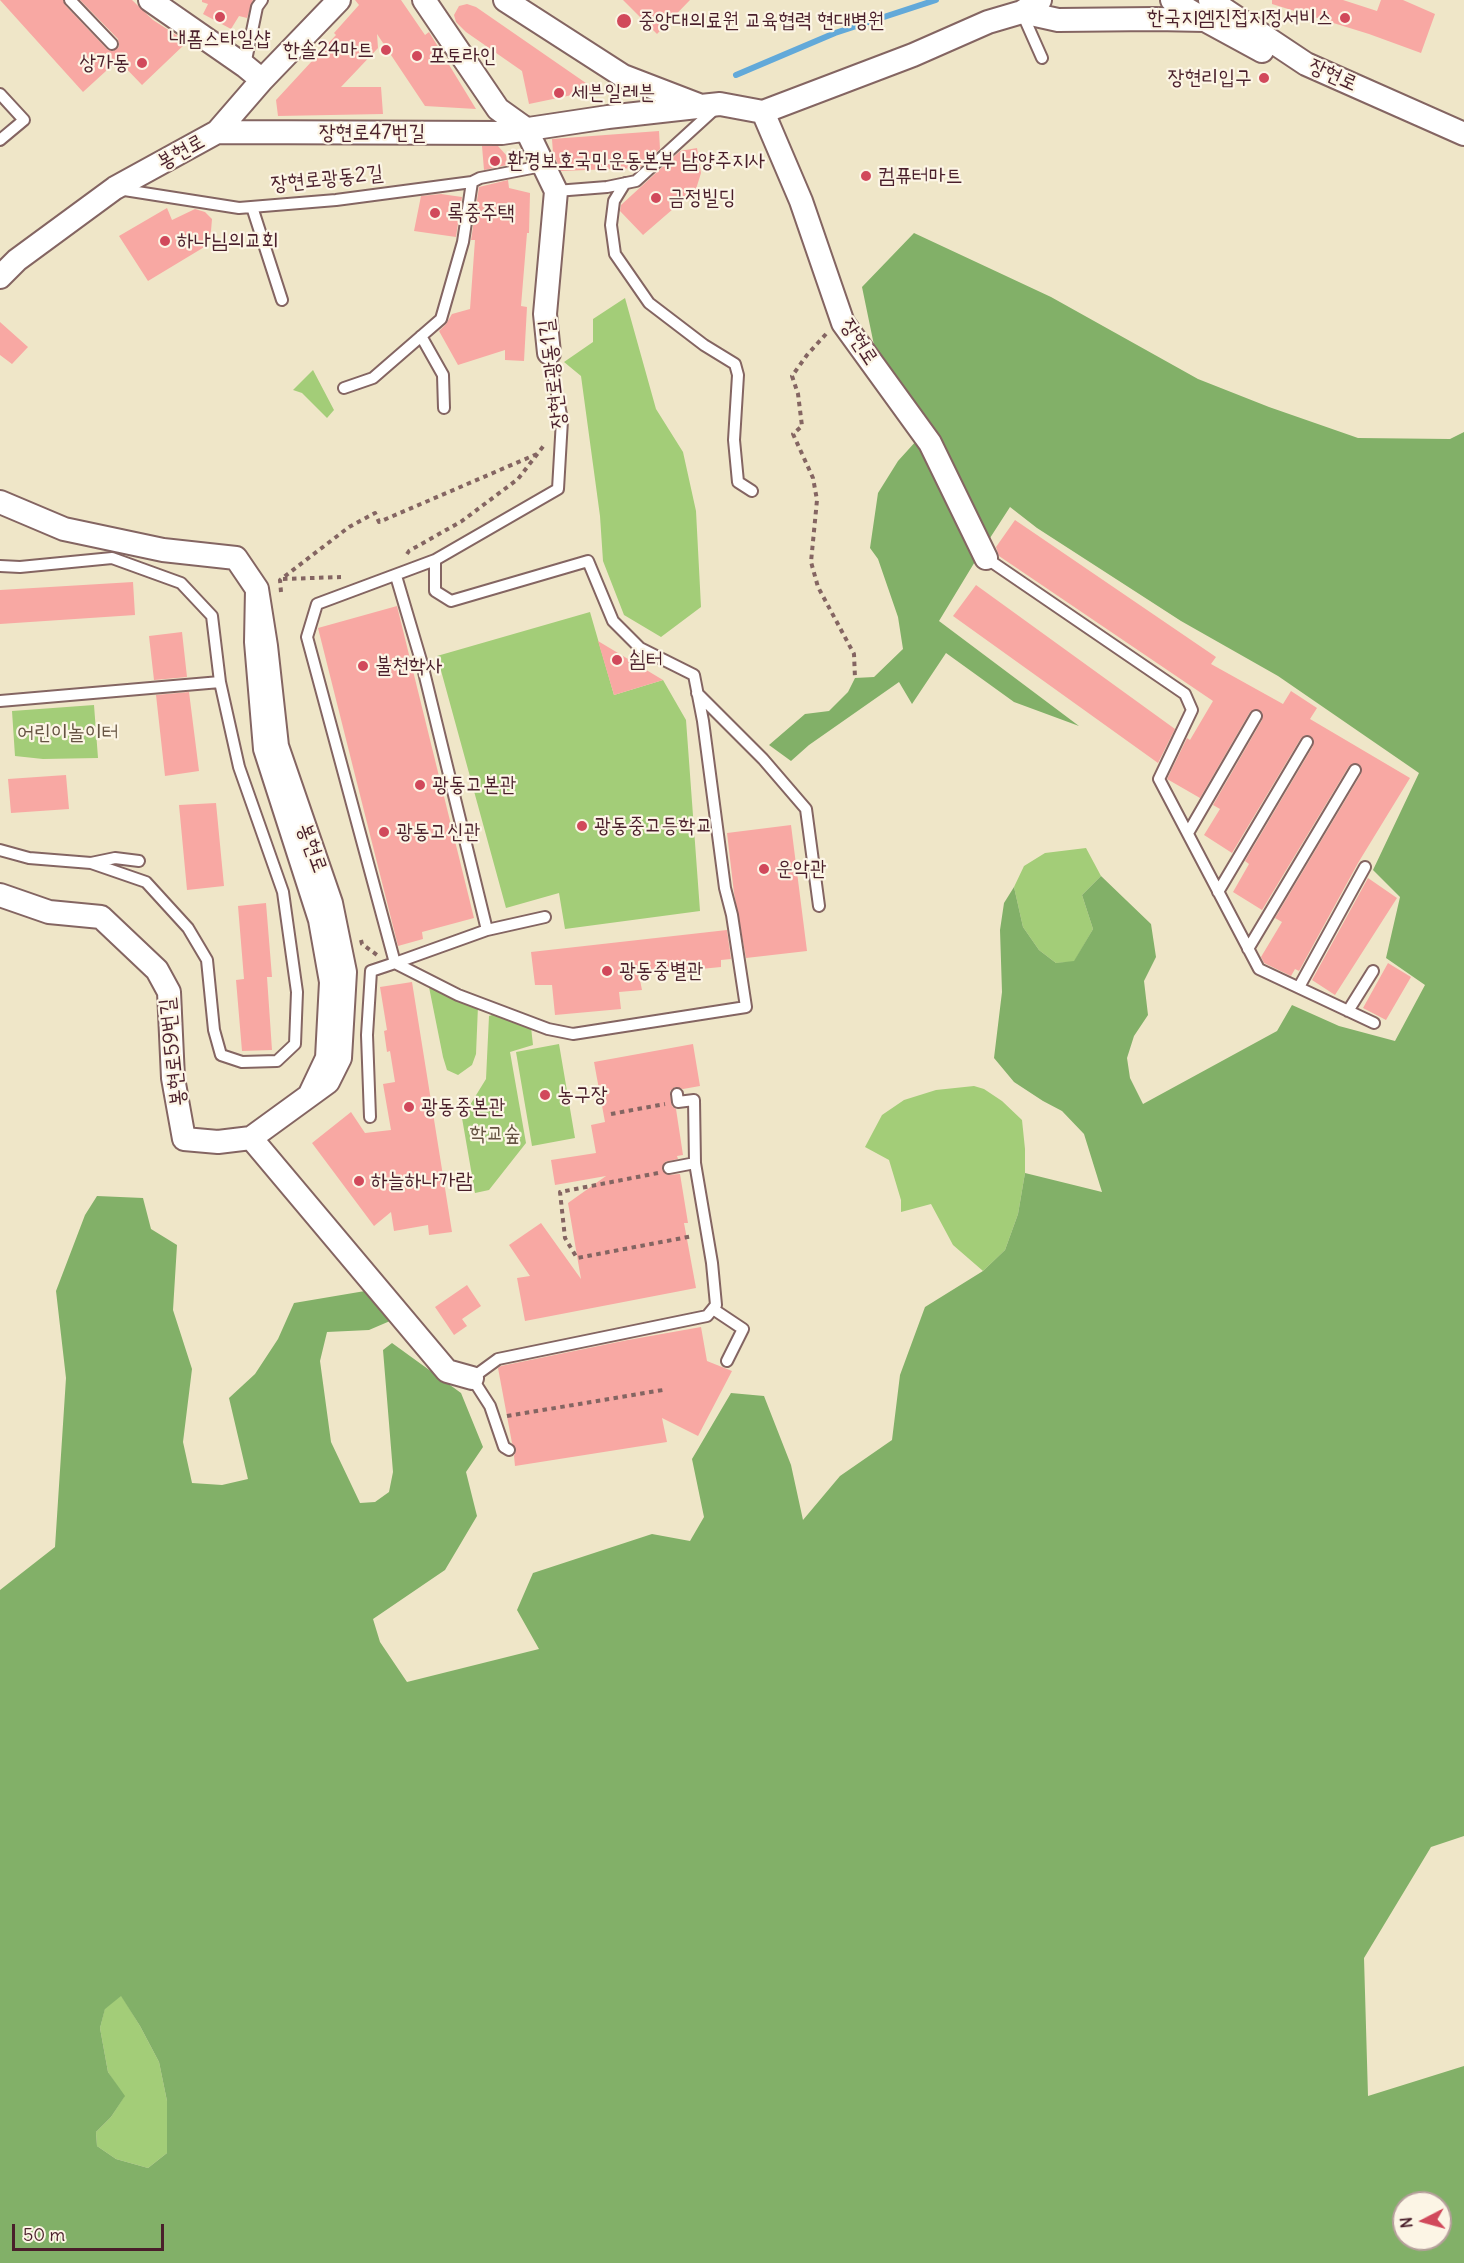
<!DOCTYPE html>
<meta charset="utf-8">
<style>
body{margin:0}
#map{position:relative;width:1464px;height:2263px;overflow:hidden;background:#efe6c8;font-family:Delius,sans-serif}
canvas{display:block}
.north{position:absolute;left:1392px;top:2191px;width:60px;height:60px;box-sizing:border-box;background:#fcf5e5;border:2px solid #b59f9b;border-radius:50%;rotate:264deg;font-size:16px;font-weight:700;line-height:24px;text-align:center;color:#4a1f2b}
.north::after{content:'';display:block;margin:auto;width:21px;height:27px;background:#d1495b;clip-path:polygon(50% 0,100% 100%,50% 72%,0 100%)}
.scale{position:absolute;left:12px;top:2224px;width:152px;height:27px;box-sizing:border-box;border:3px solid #4a1f2b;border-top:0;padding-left:8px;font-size:18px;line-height:21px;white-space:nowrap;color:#4a1f2b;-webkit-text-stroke:4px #fcf5e5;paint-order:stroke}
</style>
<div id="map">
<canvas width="1464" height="2263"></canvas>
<div class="north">N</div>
<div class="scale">50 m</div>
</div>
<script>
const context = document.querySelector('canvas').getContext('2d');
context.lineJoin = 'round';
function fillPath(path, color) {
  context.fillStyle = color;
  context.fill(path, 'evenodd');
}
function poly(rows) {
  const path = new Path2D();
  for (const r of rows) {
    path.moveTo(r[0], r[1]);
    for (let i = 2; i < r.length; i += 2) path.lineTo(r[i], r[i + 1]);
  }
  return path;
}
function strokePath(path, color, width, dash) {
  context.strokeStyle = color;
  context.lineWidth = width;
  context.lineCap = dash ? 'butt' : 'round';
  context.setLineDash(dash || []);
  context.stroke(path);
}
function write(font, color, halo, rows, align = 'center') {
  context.font = font + ' Delius,"Poor Story",sans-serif';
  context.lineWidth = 4.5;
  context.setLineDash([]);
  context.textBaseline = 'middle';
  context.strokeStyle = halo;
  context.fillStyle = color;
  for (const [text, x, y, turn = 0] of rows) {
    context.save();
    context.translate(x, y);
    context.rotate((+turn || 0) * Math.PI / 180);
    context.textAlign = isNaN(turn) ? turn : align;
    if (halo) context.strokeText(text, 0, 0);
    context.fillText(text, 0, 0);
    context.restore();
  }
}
fillPath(poly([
 [625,298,656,409,683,452,696,511,701,607,661,637,624,615,603,561,600,516,581,376,564,362,593,342,593,319],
 [313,370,334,410,327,418,302,393,293,390],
 [590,612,614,695,663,680,686,720,700,911,565,929,559,893,506,908,437,656],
 [94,705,98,758,43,759,15,756,12,711],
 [1086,848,1101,876,1082,895,1093,929,1074,962,1056,963,1039,950,1023,927,1014,887,1024,866,1045,853],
 [429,987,478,1006,476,1054,472,1065,458,1075,447,1070,443,1057],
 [495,1014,531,1027,533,1045,510,1052,526,1143,489,1190,475,1193,462,1118,486,1079,489,1016],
 [559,1044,575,1138,532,1146,516,1052],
 [974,1086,984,1089,1002,1101,1022,1120,1025,1149,1025,1173,1018,1214,1005,1250,983,1271,953,1245,931,1204,901,1212,901,1200,889,1160,865,1147,882,1115,904,1100,936,1090],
 [121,1995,140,2026,159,2062,167,2101,167,2153,148,2168,116,2159,97,2146,96,2132,111,2117,124,2097,108,2072,100,2028,105,2008]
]), '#a3cd78');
fillPath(poly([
 [914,233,1051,297,1198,379,1269,407,1358,438,1450,439,1464,432,1464,1836,1431,1847,1364,1958,1368,2096,1464,2066,1464,2263,0,2263,0,1590,55,1547,66,1378,56,1291,85,1215,97,1196,143,1198,151,1229,177,1245,173,1310,192,1369,183,1442,192,1483,222,1485,248,1479,229,1398,255,1374,278,1339,294,1303,365,1291,390,1321,369,1330,327,1332,320,1361,331,1442,360,1503,375,1502,389,1492,393,1472,383,1350,392,1343,461,1393,483,1447,466,1472,477,1516,445,1570,373,1619,380,1642,407,1682,539,1649,517,1610,533,1573,652,1534,690,1541,704,1517,692,1459,731,1393,764,1396,791,1465,803,1520,840,1476,892,1440,900,1375,925,1307,983,1271,1005,1250,1018,1214,1025,1173,1102,1192,1084,1134,1062,1111,1043,1101,1014,1082,994,1058,1002,992,1000,930,1004,903,1014,887,1023,927,1039,950,1056,963,1074,961,1093,929,1082,895,1101,876,1151,924,1156,957,1144,981,1148,1015,1134,1036,1127,1058,1130,1078,1143,1104,1277,1031,1292,1005,1339,1026,1395,1041,1425,985,1386,958,1400,897,1373,870,1419,773,1278,676,1181,621,1037,528,1010,507,990,538,939,436,875,350,862,287],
 [121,1996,140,2026,159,2062,167,2101,167,2153,148,2168,116,2159,97,2146,96,2132,111,2117,125,2096,108,2072,100,2028,105,2009],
 [1404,2203,1440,2203,1440,2239,1404,2239],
 [917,440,979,555,939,621,1079,726,1014,702,946,653,912,704,899,682,809,745,791,761,769,745,805,714,829,711,848,692,855,678,874,677,903,649,898,617,878,559,870,548,878,493,898,461]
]), '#82b068');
strokePath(poly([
 [736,75,835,33,936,0]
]), '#62a9d9', 6);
fillPath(poly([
 [0,0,63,0,65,5,107,49,113,51,119,47,118,39,80,0,132,0,153,20,187,42,142,85,118,60,83,92],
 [202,0,253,0,247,18,239,16,231,29,203,14,208,4,202,2],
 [355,0,401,0,425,35,429,32,476,109,425,106,377,34,378,48,341,87,381,87,383,114,278,116,276,100,336,35,334,33,359,5],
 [623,0,690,0,657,34],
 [1272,0,1343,0,1377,11,1381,0,1403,0,1435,14,1421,53,1369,34,1272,4],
 [467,4,476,7,596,90,529,104,522,71,466,32,456,22,454,15,459,6],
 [659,131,660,149,639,168,561,171,553,153,552,139],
 [482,146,498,146,506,155,507,165,484,170],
 [697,148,701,173,696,189,643,235,620,211,621,205,680,151],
 [508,180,509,188,530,193,529,233,527,233,521,306,527,307,524,361,505,360,505,350,458,365,439,331,446,324,452,314,470,309,475,240,471,240,479,187],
 [441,194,462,197,456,237,414,231,421,196],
 [167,208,172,220,195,209,205,212,212,219,211,231,206,246,148,281,119,236],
 [0,322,28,347,12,364,0,355],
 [1015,520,1216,657,1211,664,1283,704,1291,691,1317,708,1310,719,1410,778,1358,863,1299,971,1295,969,1291,976,1264,963,1261,957,1282,922,1275,918,1361,774,1361,766,1355,763,1349,766,1262,910,1233,892,1249,864,1245,861,1313,746,1313,738,1306,735,1301,738,1232,853,1204,835,1220,809,1213,805,1262,720,1262,712,1255,709,1250,712,1200,798,1167,779,1187,738,1190,740,1213,701,999,556,996,547],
 [133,582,135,615,0,624,0,590],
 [976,585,1175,729,1158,763,953,616],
 [397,606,474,918,422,932,423,939,398,946,318,628],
 [182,632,187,677,154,680,149,636],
 [598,641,663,680,614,695],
 [189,692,199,771,165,776,156,695],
 [66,775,69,809,11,813,8,779],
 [216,803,224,886,187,890,179,805],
 [791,825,807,951,746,958,734,893,727,833],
 [1368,878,1397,898,1335,995,1312,980],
 [266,903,272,977,267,977,272,1050,242,1051,236,980,244,979,238,906],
 [727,930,731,959,721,960,721,967,639,975,642,990,619,992,621,1009,555,1015,552,985,535,985,531,952],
 [1388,963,1411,977,1386,1020,1363,1008],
 [412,982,452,1232,429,1235,428,1225,394,1231,391,1212,374,1226,312,1143,351,1112,365,1133,391,1130,383,1084,395,1082,390,1051,387,1052,384,1031,387,1030,380,987],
 [693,1044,700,1086,683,1089,675,1087,670,1091,670,1094,672,1106,676,1109,683,1155,677,1156,678,1159,665,1162,662,1169,667,1175,680,1174,688,1223,684,1223,696,1288,525,1321,517,1278,530,1276,509,1245,541,1223,581,1279,568,1203,606,1176,555,1185,551,1160,596,1153,591,1125,605,1122,594,1062],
 [467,1285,481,1306,462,1319,467,1326,454,1335,435,1307],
 [701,1327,707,1361,732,1371,698,1436,662,1418,667,1442,515,1466,514,1456,516,1450,512,1443,498,1368,501,1366,628,1340]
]), '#f8a8a3');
const lane = poly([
 [70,0,112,44],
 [1022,13,1042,58],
 [245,65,257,7,262,0],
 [0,94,24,120,0,140],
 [625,183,614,201,611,225,615,254,649,303,704,345,735,364,738,375,734,440,738,482,752,491],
 [118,189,239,208,336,200,472,182,480,178,542,166],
 [556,191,607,187,636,181,716,108],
 [252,207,282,300],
 [421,336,443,375,444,408],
 [344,388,373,378,441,319,463,242,472,182],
 [986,558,1185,694,1192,710,1159,779,1259,969,1374,1023],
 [0,566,20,567,112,558,181,583,212,616,220,682,239,767,283,892,297,992,295,1044,277,1061,242,1062,221,1055,214,1030,207,960,188,928,146,882,91,863,29,858,0,850],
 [396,576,422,664,487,930],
 [697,693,763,759,806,809,819,906],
 [0,701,220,682],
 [1188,833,1256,716],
 [91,863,115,858,139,861],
 [1218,892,1307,742],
 [1248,949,1355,770],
 [395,963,458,995,548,1029,573,1034,746,1007,732,915,725,888,703,721,694,675,640,648,613,621,588,561,451,601,435,591,435,560,558,489,562,420,549,353],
 [395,963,487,930,545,917],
 [1299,987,1365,867],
 [1348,1011,1373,971],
 [370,1117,367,1035,371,971,395,963,307,637,317,604,435,560],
 [669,1168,695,1163],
 [713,1309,743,1329,727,1361],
 [509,1450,504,1447,490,1406,472,1378,498,1359,707,1316,716,1305,712,1263,695,1163,694,1100,678,1102,677,1094]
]);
const street = poly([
 [150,0,245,66,262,80],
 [424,0,498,109,526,129,556,191,545,314,549,353],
 [505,0,623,76,701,106,720,104,763,112,913,55,988,22,1022,12,1040,0],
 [1172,0,1205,20,1262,51],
 [1210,0,1306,64,1464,134],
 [1022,12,1058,20,1155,19,1205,20],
 [763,112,801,201,843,323,930,443,986,558],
 [217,132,502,133,608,117,697,107],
 [0,277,17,260,115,188,217,132,262,80,339,0],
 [0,502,64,529,163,550,236,558,257,589],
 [0,895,49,912,101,917,157,970,169,992,173,1078,184,1139,218,1142,251,1138,328,1082,340,1058,345,972,331,903,277,746,266,646,257,589,256,642,265,749,320,920,331,982,327,1058,309,1096],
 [251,1138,447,1371,472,1378]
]);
strokePath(lane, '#846562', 14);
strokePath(street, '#846562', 26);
strokePath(poly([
 [826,334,807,355,792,376,798,394,802,426,793,434,813,478,817,500,811,562,818,587,854,654,855,678],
 [407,554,409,551,462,521,518,479,545,444],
 [283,579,341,577],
 [281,592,280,580,349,527,375,513,379,522,537,454],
 [361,940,362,944,377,955],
 [611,1114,665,1104],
 [658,1173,560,1192,565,1238,577,1258,693,1236],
 [507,1416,663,1390]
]), '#846562', 4, [4.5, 4.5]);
strokePath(lane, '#fff', 10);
strokePath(street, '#fff', 22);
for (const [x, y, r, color] of [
 [220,17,6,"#d1495b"],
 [1345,18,6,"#d1495b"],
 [624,21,8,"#d1495b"],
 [386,50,6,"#d1495b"],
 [417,56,6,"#d1495b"],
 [142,63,6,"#d1495b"],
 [1264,78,6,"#d1495b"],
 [559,93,6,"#d1495b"],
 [495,161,6,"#d1495b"],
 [866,176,6,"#d1495b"],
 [656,198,6,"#d1495b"],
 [435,213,6,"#d1495b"],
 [165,241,6,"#d1495b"],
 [617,660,6,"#d1495b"],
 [363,666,6,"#d1495b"],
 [420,785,6,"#d1495b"],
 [582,826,6,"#d1495b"],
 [384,832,6,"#d1495b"],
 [764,869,6,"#d1495b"],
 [607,971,6,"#d1495b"],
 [545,1095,6,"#d1495b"],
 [409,1107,6,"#d1495b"],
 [359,1181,6,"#d1495b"]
]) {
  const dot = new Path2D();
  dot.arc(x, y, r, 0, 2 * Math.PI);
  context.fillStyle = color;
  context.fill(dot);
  strokePath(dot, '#fcf5e5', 2);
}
write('21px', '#4a1f2b', '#fcf5e5', [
 ["한국지엠진접지정서비스",1333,18,"right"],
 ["중앙대의료원 교육협력 현대병원",638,21],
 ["내폼스타일샵",220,39,"center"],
 ["한솔24마트",374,50,"right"],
 ["포토라인",429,56],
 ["상가동",130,63,"right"],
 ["장현리입구",1252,78,"right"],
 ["세븐일레븐",571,93],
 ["환경보호국민운동본부 남양주지사",507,161],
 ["컴퓨터마트",878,176],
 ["금정빌딩",668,198],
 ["록중주택",447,213],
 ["하나님의교회",177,241],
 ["쉼터",629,660],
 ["불천학사",375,666],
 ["광동고본관",432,785],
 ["광동중고등학교",594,826],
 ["광동고신관",396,832],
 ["운악관",776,869],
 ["광동중별관",619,971],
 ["농구장",557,1095],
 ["광동중본관",421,1107],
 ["하늘하나가람",371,1181]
], 'left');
write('21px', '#4a1f2b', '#fcf5e5', [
 ["장현로",1333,75,24],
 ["장현로47번길",372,133],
 ["봉현로",181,152,-29],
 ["장현로광동2길",327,179,-6],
 ["장현로",859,342,57],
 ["장현로광동1길",553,374,-97],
 ["봉현로",312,848,70],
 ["봉현로59번길",173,1052,-96]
]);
write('21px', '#655342', '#fcf5e5', [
 ["어린이놀이터",68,733],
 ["학교숲",495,1134]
]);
</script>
